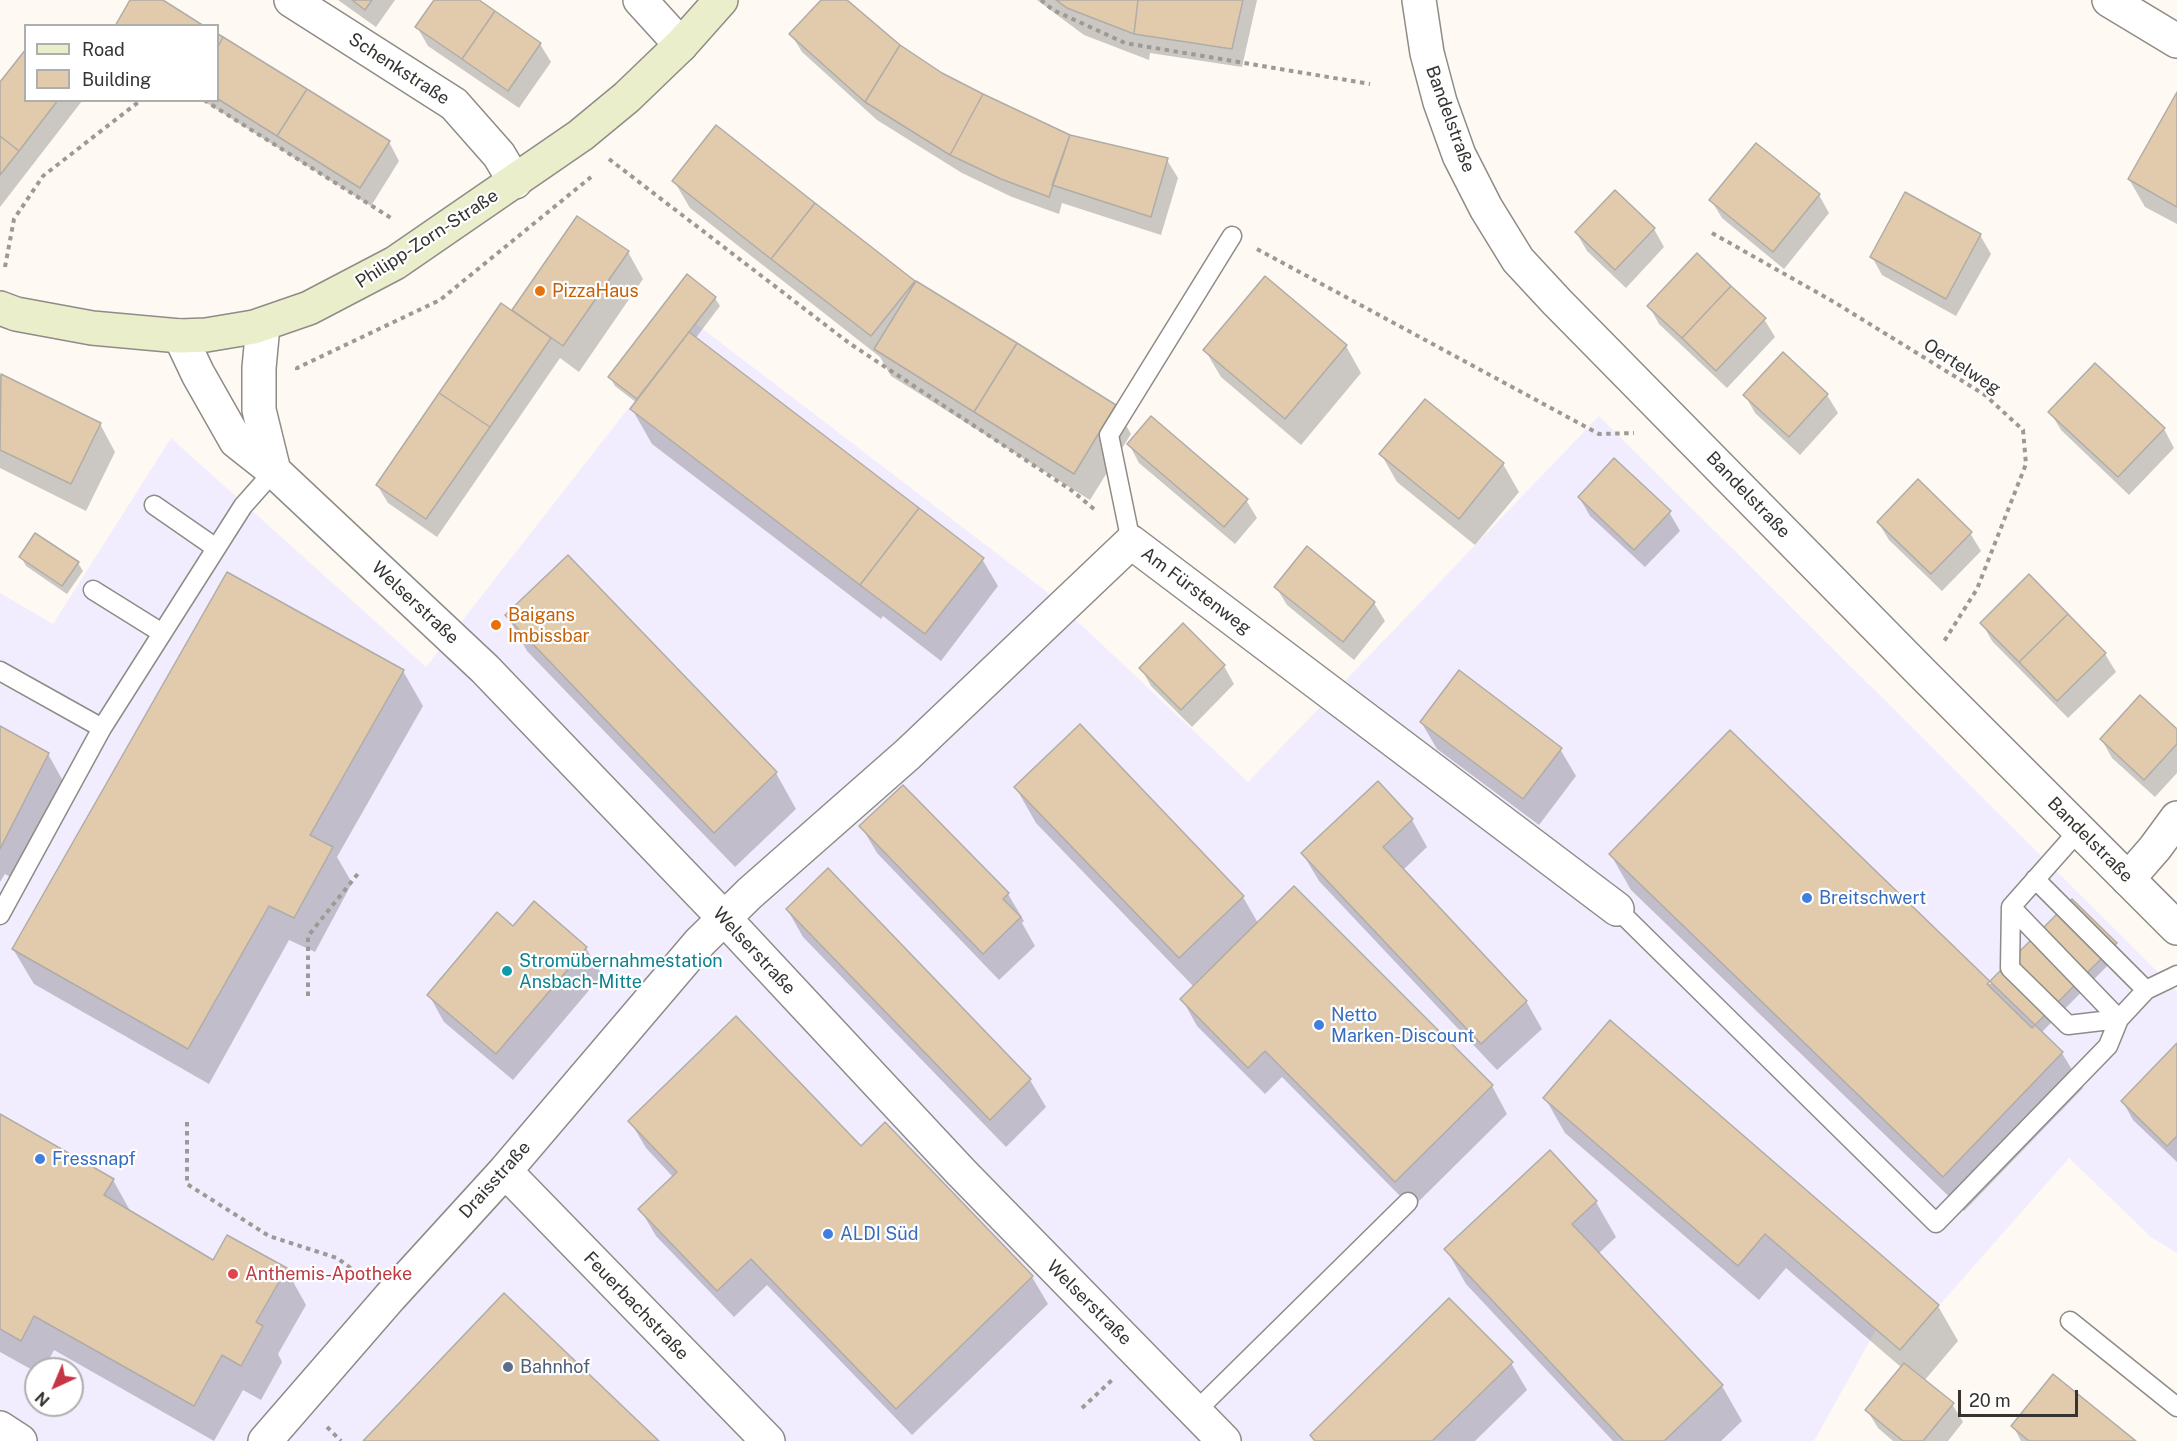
<!DOCTYPE html>
<meta charset="utf-8">
<style>
body{margin:0}
#map{position:relative;width:2177px;height:1441px;overflow:hidden;background:#fef9f3;font-family:"Public Sans",sans-serif}
canvas{display:block}
.legend{position:absolute;left:24px;top:24px;width:195px;height:78px;box-sizing:border-box;background:#fff;border:2px solid #aeaead;margin:0;padding:8px 10px;list-style:none;font-size:18px;color:#353431}
.legend li{display:flex;align-items:center;gap:12px;height:30px}
.legend b{width:30px;border:2px solid #aeaead}
.north{position:absolute;left:24px;top:1357px;width:60px;height:60px;box-sizing:border-box;background:#fff;border:2px solid #aeaead;border-radius:50%;rotate:224deg;font-size:16px;font-weight:700;line-height:24px;text-align:center;color:#353431}
.north::after{content:'';display:block;margin:auto;width:21px;height:27px;background:#c63545;clip-path:polygon(50% 0,100% 100%,50% 72%,0 100%)}
.scale{position:absolute;left:1958px;top:1390px;width:120px;height:27px;box-sizing:border-box;border:3px solid #353431;border-top:0;padding-left:8px;font-size:18px;line-height:21px;white-space:nowrap;color:#353431;-webkit-text-stroke:4px #fff;paint-order:stroke}
</style>
<div id="map">
<canvas width="2177" height="1441"></canvas>
<ul class="legend">
<li><b style="height:8px;background:#eaeecb"></b>Road</li>
<li><b style="height:16px;background:#e2cbac"></b>Building</li>
</ul>
<div class="north">N</div>
<div class="scale">20 m</div>
</div>
<script>
const context = document.querySelector('canvas').getContext('2d');
context.lineJoin = 'round';
function fillPath(path, color) {
  context.fillStyle = color;
  context.fill(path, 'evenodd');
}
function poly(rows) {
  const path = new Path2D();
  for (const r of rows) {
    path.moveTo(r[0], r[1]);
    for (let i = 2; i < r.length; i += 2) path.lineTo(r[i], r[i + 1]);
  }
  return path;
}
function strokePath(path, color, width, dash) {
  context.strokeStyle = color;
  context.lineWidth = width;
  context.lineCap = dash ? 'butt' : 'round';
  context.setLineDash(dash || []);
  context.stroke(path);
}
function write(font, color, halo, rows, align = 'center') {
  context.font = font + ' "Public Sans",sans-serif';
  context.lineWidth = 4.5;
  context.setLineDash([]);
  context.textBaseline = 'middle';
  context.strokeStyle = halo;
  context.fillStyle = color;
  for (const [text, x, y, turn = 0] of rows) {
    context.save();
    context.translate(x, y);
    context.rotate((+turn || 0) * Math.PI / 180);
    context.textAlign = isNaN(turn) ? turn : align;
    if (halo) context.strokeText(text, 0, 0);
    context.fillText(text, 0, 0);
    context.restore();
  }
}
fillPath(poly([
 [695,323,1042,588,1248,782,1599,416,2177,991,2177,1253,2151,1237,2069,1158,1900,1350,1876,1330,1814,1441,0,1441,0,593,53,624,171,438,426,667],
 [36,1369,72,1369,72,1405,36,1405]
]), '#f2edfe');
fillPath(poly([
 [338,0,395,0,376,27],
 [436,0,476,0,540,44,551,62,519,108,428,46,417,27],
 [823,0,845,0,899,46,942,74,1069,136,1167,160,1178,178,1161,235,1062,203,1059,214,1012,197,962,173,877,120,802,52,791,34],
 [1037,0,1257,0,1242,67,1150,53,1149,60,1084,35],
 [218,36,389,142,399,161,371,206,202,100,218,100],
 [0,84,26,100,82,101,0,207],
 [2177,95,2177,224,2145,207,2129,179],
 [674,181,913,282,915,285,916,283,1115,406,1131,434,1090,500,891,376,880,357,690,208],
 [1819,195,1829,213,1784,269,1722,218,1711,200],
 [1654,229,1664,247,1626,288,1587,251,1576,232],
 [1980,235,1991,254,1956,316,1882,275,1872,257],
 [628,252,643,279,579,372,560,358,437,537,388,503,377,485,517,316,514,310],
 [715,298,720,306,695,339,982,559,998,586,941,661,883,616,881,619,652,444,632,409,637,403,615,386,610,377],
 [1649,306,1764,319,1775,337,1727,388,1659,324],
 [1346,346,1361,373,1301,445,1221,377,1205,350],
 [1783,354,1827,395,1838,413,1800,455,1755,413,1745,395],
 [0,375,100,424,115,452,86,511,0,468],
 [1425,401,1503,464,1519,492,1475,545,1397,482,1381,454],
 [2050,412,2164,429,2174,448,2129,495,2061,430],
 [1129,444,1246,500,1257,518,1235,544,1139,463],
 [1579,497,1669,512,1680,531,1645,567,1590,516],
 [1878,522,1970,533,1981,551,1942,591,1889,540],
 [1308,548,1374,603,1385,621,1354,660,1287,605,1276,587],
 [21,557,78,563,83,571,67,594,26,566],
 [568,557,776,773,796,809,735,867,527,651,507,615],
 [1982,623,2105,654,2116,672,2068,718,1992,641],
 [1183,625,1224,666,1234,684,1192,727,1151,686,1141,668],
 [403,671,423,706,337,857,352,883,315,952,289,940,209,1084,34,984,13,949],
 [1421,722,1560,749,1576,776,1539,825,1437,749],
 [0,728,48,754,68,790,20,883,5,874,0,882],
 [2177,731,2177,773,2155,797,2112,758,2102,740],
 [902,787,1008,894,1024,921,1022,923,1035,946,999,980,877,853,861,826],
 [1016,788,1243,897,1258,923,1294,888,1492,1086,1507,1114,1412,1208,1282,1077,1265,1094,1197,1026,1182,999,1194,987,1036,823],
 [1412,820,1427,847,1403,870,1526,1001,1542,1029,1497,1070,1319,881,1303,854],
 [1611,855,1990,984,2115,944,2120,953,2041,1033,2062,1053,2083,1088,1964,1211,1631,890],
 [828,870,1030,1080,1046,1107,1006,1147,803,937,787,909],
 [513,928,586,948,602,975,513,1080,444,1022,429,995],
 [2177,1046,2177,1162,2133,1120,2123,1102],
 [1545,1098,1938,1306,1958,1341,1924,1381,1952,1404,1963,1422,1948,1441,1893,1441,1878,1428,1867,1410,1902,1368,1786,1268,1759,1300,1565,1133],
 [0,1116,113,1180,132,1214,214,1262,286,1269,306,1305,278,1354,282,1362,261,1400,243,1390,214,1441,54,1350,44,1369,36,1369,36,1372,0,1352],
 [630,1121,861,1148,1032,1277,1048,1304,912,1435,767,1285,734,1317,656,1236,640,1209,673,1177,646,1148],
 [1596,1202,1616,1237,1598,1254,1722,1386,1742,1421,1721,1441,1613,1441,1466,1284,1446,1249],
 [1511,1363,1527,1390,1475,1441,1314,1441,1311,1436],
 [2013,1426,2133,1441,2021,1441]
]), '#0003');
const building = poly([
 [130,0,163,0,204,26,115,26,130,0],
 [352,0,372,0,365,10,352,0],
 [434,0,479,0,495,11,462,59,415,27,434,0],
 [821,0,847,0,900,45,865,102,789,34,821,0],
 [1056,0,1138,0,1134,34,1067,8,1056,0],
 [1138,0,1243,0,1232,49,1134,34,1138,0],
 [495,11,541,43,508,91,462,59,495,11],
 [218,34,223,37,218,47,218,34],
 [223,37,307,89,277,136,218,99,218,47,223,37],
 [900,45,942,73,983,94,950,155,865,102,900,45],
 [26,49,26,100,58,100,19,151,0,136,0,82,26,49],
 [307,89,390,141,360,188,277,136,307,89],
 [2177,92,2177,207,2128,179,2177,92],
 [983,94,1070,135,1049,197,1001,179,950,155,983,94],
 [716,125,815,203,771,259,672,181,716,125],
 [1070,135,1168,158,1151,217,1052,185,1070,135],
 [0,136,19,151,0,175,0,136],
 [1756,143,1820,194,1773,252,1709,200,1756,143],
 [1615,190,1655,228,1615,270,1575,232,1615,190],
 [1905,192,1981,234,1946,299,1870,257,1905,192],
 [815,203,915,281,871,336,771,259,815,203],
 [577,216,629,251,563,346,512,310,577,216],
 [1697,253,1731,286,1682,338,1647,306,1697,253],
 [687,274,716,297,637,399,608,377,687,274],
 [1265,276,1347,345,1285,419,1203,350,1265,276],
 [916,281,1017,343,974,412,874,349,916,281],
 [1731,286,1766,318,1716,371,1682,338,1731,286],
 [501,303,551,338,490,427,439,393,501,303],
 [689,332,919,508,860,585,630,409,689,332],
 [1017,343,1116,405,1074,474,974,412,1017,343],
 [1783,352,1828,394,1789,437,1743,395,1783,352],
 [2095,363,2165,428,2118,477,2048,412,2095,363],
 [1,374,101,423,71,484,0,450,1,374],
 [439,393,490,427,426,519,376,485,439,393],
 [1425,399,1504,463,1459,519,1379,454,1425,399],
 [1151,416,1248,499,1224,527,1127,444,1151,416],
 [1614,458,1671,511,1634,550,1578,497,1614,458],
 [1918,479,1972,532,1931,574,1877,522,1918,479],
 [919,508,984,558,925,634,860,585,919,508],
 [35,533,79,562,62,586,19,557,35,533],
 [1307,546,1375,602,1343,642,1274,587,1307,546],
 [568,555,777,772,714,833,505,615,568,555],
 [227,572,404,670,310,835,333,847,294,918,269,906,188,1049,12,949,227,572],
 [2029,574,2068,614,2019,662,1980,623,2029,574],
 [2068,614,2106,653,2057,701,2019,662,2068,614],
 [1183,623,1225,665,1181,710,1139,668,1183,623],
 [1459,670,1562,748,1523,799,1420,722,1459,670],
 [2140,695,2177,729,2177,744,2144,780,2100,739,2140,695],
 [1080,724,1244,896,1179,958,1014,787,1080,724],
 [0,726,49,753,0,849,0,726],
 [1730,730,2063,1052,1943,1177,1609,854,1730,730],
 [1378,781,1413,819,1383,847,1527,1001,1481,1044,1301,853,1378,781],
 [903,785,1009,893,1003,899,1021,917,983,954,859,826,903,785],
 [828,868,1031,1079,990,1120,786,909,828,868],
 [1294,886,1493,1085,1395,1182,1265,1051,1248,1068,1180,999,1294,886],
 [2072,899,2117,943,2032,1028,1987,984,2072,899],
 [534,901,587,947,496,1054,427,995,497,912,513,926,534,901],
 [736,1016,861,1146,885,1122,1033,1276,896,1409,751,1259,717,1291,638,1209,677,1172,628,1121,736,1016],
 [1610,1020,1939,1305,1900,1350,1765,1234,1738,1266,1543,1098,1610,1020],
 [2177,1043,2177,1136,2167,1146,2121,1101,2177,1043],
 [0,1114,114,1179,104,1195,213,1260,227,1235,287,1268,256,1322,263,1326,241,1366,222,1355,194,1406,34,1316,21,1341,0,1329,0,1114],
 [1550,1150,1597,1201,1572,1224,1723,1385,1664,1441,1624,1441,1444,1249,1550,1150],
 [504,1293,659,1441,363,1441,504,1293],
 [1449,1298,1513,1362,1432,1441,1315,1441,1310,1435,1449,1298],
 [1904,1363,1954,1403,1923,1441,1903,1441,1865,1410,1904,1363],
 [2053,1374,2136,1441,2029,1441,2011,1426,2053,1374]
]);
fillPath(building, '#e2cbac');
strokePath(building, '#b0aca7', 1.5);
const service = poly([
 [154,505,216,548],
 [1131,542,1109,435,1232,236],
 [93,590,162,633],
 [0,671,102,728],
 [2035,879,2146,990],
 [2011,907,2010,968,2068,1025,2119,1019,2146,990,2177,975],
 [1617,909,1936,1223,2108,1046,2119,1019,2011,907,2080,829],
 [0,915,102,728,243,506,274,471],
 [2070,1321,2177,1407],
 [1195,1412,1408,1202]
]);
const minor = poly([
 [291,0,454,104,499,155,515,182],
 [640,0,681,45],
 [2109,0,2177,41],
 [263,325,259,368,259,410,274,471],
 [180,336,198,374,236,441,274,471,485,669,724,918,961,1172,1224,1441],
 [2128,879,2155,848,2177,818],
 [505,1171,768,1441],
 [0,1428,20,1441],
 [265,1441,390,1297,505,1171,700,942,750,893,908,754,1131,542,1617,909]
]);
const tertiary = poly([
 [1419,0,1427,53,1440,102,1459,155,1486,208,1518,260,1557,302,1923,674,2177,928]
]);
const secondary = poly([
 [0,308,16,314,92,328,180,336,206,335,254,327,309,308,395,263,581,135,627,97,681,45,721,0]
]);
strokePath(service, '#8f8b86', 21);
strokePath(minor, '#8f8b86', 36);
strokePath(tertiary, '#8f8b86', 36);
strokePath(secondary, '#8f8b86', 36);
strokePath(poly([
 [1041,0,1053,10,1125,43,1370,84],
 [204,100,391,218],
 [609,159,849,343,1071,490,1094,509],
 [1712,233,1834,302,1985,395,2023,430,2026,464,1977,589,1943,643],
 [1257,249,1599,434,1634,433],
 [5,267,14,219,43,176,141,100],
 [297,370,297,368,440,300,591,177],
 [308,996,308,936,360,871],
 [187,1122,187,1184,269,1236,337,1258,360,1275],
 [1082,1408,1112,1380],
 [327,1427,341,1441]
]), '#9d9a96', 4, [4.5, 4.5]);
strokePath(service, '#fff', 18);
strokePath(minor, '#fff', 33);
strokePath(tertiary, '#fff', 33);
strokePath(secondary, '#eaeecb', 33);
for (const [x, y, r, color] of [
 [540,291,6,"#e8710a"],
 [496,625,6,"#e8710a"],
 [1807,898,6,"#3f7fe0"],
 [507,971,6,"#0f9aa8"],
 [1319,1025,6,"#3f7fe0"],
 [40,1159,6,"#3f7fe0"],
 [828,1234,6,"#3f7fe0"],
 [233,1274,6,"#e0444e"],
 [508,1367,6,"#5c6f8a"]
]) {
  const dot = new Path2D();
  dot.arc(x, y, r, 0, 2 * Math.PI);
  context.fillStyle = color;
  context.fill(dot);
  strokePath(dot, '#fff', 2);
}
write('18px', '#353431', '#fff', [
 ["Schenkstraße",399,69,33],
 ["Bandelstraße",1450,119,70],
 ["Philipp-Zorn-Straße",427,239,-33],
 ["Oertelweg",1962,367,33],
 ["Bandelstraße",1748,495,46],
 ["Am Fürstenweg",1196,591,37],
 ["Welserstraße",415,603,43],
 ["Bandelstraße",2090,840,45],
 ["Welserstraße",754,951,47],
 ["Draisstraße",495,1180,-48],
 ["Welserstraße",1089,1303,45],
 ["Feuerbachstraße",636,1306,46]
]);
write('18px', '#c56008', '#fff', [
 ["PizzaHaus",552,291],
 ["Baigans",508,615],
 ["Imbissbar",508,636]
], 'left');
write('18px', '#366cbe', '#fff', [
 ["Breitschwert",1819,898],
 ["Netto",1331,1015],
 ["Marken-Discount",1331,1036],
 ["Fressnapf",52,1159],
 ["ALDI Süd",840,1234]
], 'left');
write('18px', '#0d838f', '#fff', [
 ["Stromübernahmestation",519,961],
 ["Ansbach-Mitte",519,982]
], 'left');
write('18px', '#be3a42', '#fff', [
 ["Anthemis-Apotheke",245,1274]
], 'left');
write('18px', '#4e5e75', '#fff', [
 ["Bahnhof",520,1367]
], 'left');
</script>
